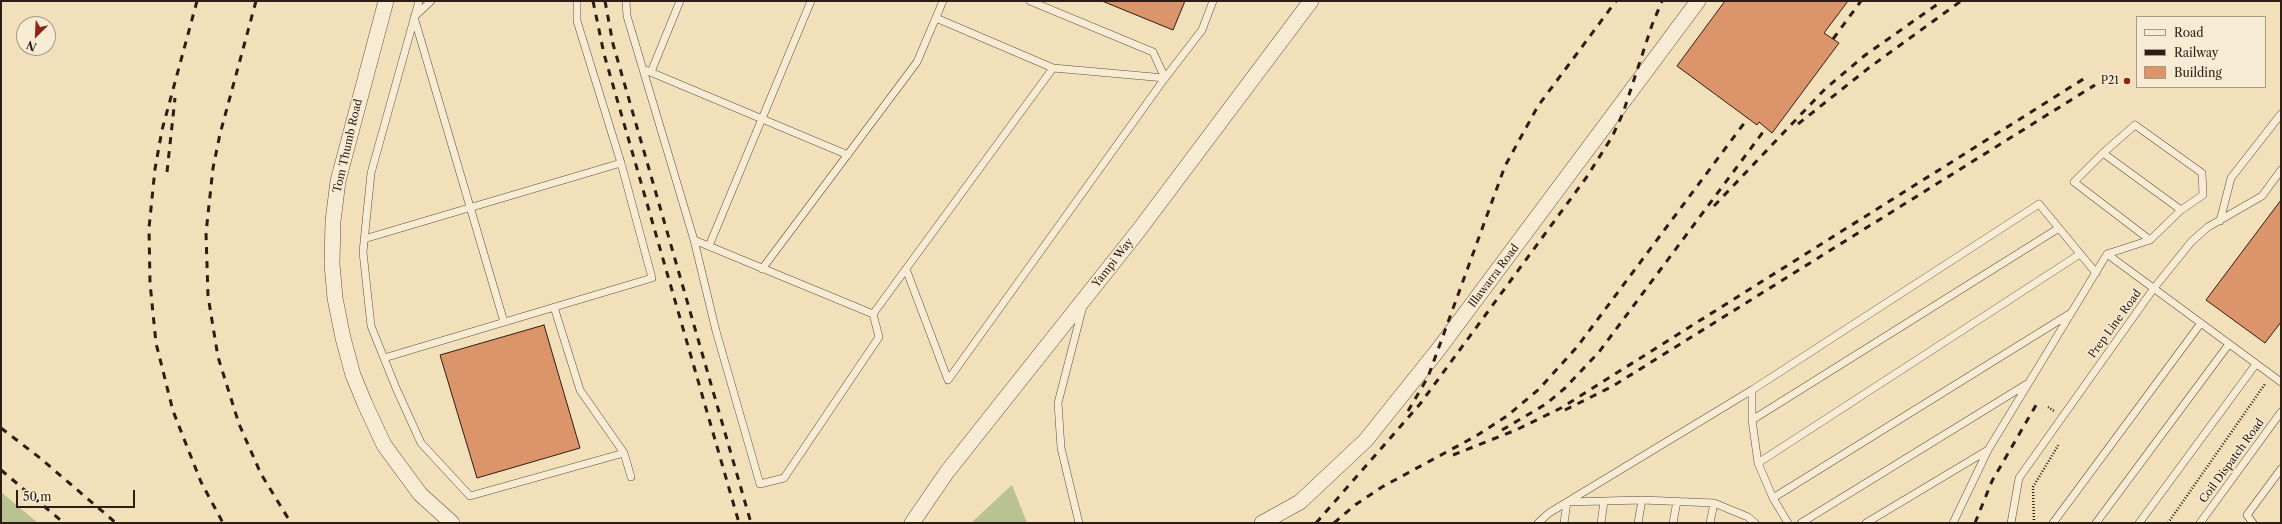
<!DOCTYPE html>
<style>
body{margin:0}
#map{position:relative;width:2282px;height:524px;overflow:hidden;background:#f2e0bb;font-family:"Libre Caslon Text",serif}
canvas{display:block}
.frame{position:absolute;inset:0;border:2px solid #2d1d15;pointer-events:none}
.legend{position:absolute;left:2136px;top:16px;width:130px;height:72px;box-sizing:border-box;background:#f7ebd3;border:1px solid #a69987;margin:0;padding:5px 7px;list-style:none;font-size:12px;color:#2d1d15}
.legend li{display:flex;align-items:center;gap:8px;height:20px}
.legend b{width:20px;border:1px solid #a69987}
.north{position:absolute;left:16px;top:16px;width:40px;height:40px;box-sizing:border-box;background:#f7ebd3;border:1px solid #a69987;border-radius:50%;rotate:204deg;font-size:11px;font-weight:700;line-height:16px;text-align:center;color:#2d1d15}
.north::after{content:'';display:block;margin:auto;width:14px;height:18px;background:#8f2418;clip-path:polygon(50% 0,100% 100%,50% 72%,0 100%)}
.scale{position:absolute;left:16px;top:490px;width:119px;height:18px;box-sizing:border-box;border:2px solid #2d1d15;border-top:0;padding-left:5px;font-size:12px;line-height:14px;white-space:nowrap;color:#2d1d15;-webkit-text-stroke:3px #f7ebd3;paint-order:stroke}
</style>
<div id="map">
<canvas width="2282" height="524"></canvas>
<div class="frame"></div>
<ul class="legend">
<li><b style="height:5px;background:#f7ebd3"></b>Road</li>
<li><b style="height:5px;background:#2d1d15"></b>Railway</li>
<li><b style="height:11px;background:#dc956a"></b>Building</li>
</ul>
<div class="north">N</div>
<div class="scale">50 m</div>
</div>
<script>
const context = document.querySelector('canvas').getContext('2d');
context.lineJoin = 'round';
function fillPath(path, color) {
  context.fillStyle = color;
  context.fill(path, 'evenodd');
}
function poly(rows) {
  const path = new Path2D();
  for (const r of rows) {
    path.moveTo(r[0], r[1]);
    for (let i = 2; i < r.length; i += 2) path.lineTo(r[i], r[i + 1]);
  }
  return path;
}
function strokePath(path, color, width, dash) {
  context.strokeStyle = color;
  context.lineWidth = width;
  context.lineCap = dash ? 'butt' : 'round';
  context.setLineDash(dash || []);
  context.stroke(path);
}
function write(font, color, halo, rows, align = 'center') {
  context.font = font + ' "Libre Caslon Text",serif';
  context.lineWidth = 3;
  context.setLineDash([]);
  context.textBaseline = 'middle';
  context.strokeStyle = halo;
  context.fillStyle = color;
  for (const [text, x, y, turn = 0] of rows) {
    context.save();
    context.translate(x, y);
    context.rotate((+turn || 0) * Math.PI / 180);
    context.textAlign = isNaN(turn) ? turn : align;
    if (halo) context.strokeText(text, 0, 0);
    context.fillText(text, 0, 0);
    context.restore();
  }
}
fillPath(poly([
 [1012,485,1027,523,971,523],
 [1,492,38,523,1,523]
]), '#b9c291');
const building = poly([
 [1102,1,1185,1,1173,30,1102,1],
 [1725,1,1848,1,1824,33,1839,43,1772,133,1759,122,1757,125,1677,66,1725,1],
 [2281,200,2281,322,2265,343,2206,300,2281,200],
 [544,325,580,448,477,478,440,355,544,325]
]);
fillPath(building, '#dc956a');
strokePath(building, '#2d1d15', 1);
const lane = poly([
 [419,1,371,173,363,252,371,326,396,388,421,443,470,496,624,453],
 [431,1,414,17,504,322],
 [626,1,627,16,694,240,716,331,760,484,784,478,879,337,873,314],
 [1030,1,1153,52,1165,78],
 [936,18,1053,68,1165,78],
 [643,69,848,155],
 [651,72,680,1],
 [2135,125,2202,173,2203,195,2181,210,2103,153,2135,125],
 [2103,153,2074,182,2150,240,2181,210],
 [2220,221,2231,178,2281,114],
 [364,239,621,163],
 [694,240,873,314],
 [709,246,811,1],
 [2107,254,2281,382],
 [762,269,917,62,943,1],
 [906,269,948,380,1165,78,1202,30,1213,1],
 [554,307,580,390,624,453,631,477],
 [873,314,1053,68],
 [384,358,652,278,621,163,577,21,577,1],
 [1752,390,1752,420],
 [1758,463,1752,420,2059,228],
 [1773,498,1758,463,2080,254],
 [1079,523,1061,448,1058,403,1083,306],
 [1538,523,1549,513,1752,390,2039,204,2096,273],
 [1564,523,1567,502,1642,500,1714,503,1748,517,1755,523],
 [1601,523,1604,501],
 [1638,523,1642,500],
 [1673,523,1677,501],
 [1710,523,1714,503],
 [1788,523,1773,498,2071,313],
 [1801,523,2027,384],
 [1866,523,1988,450],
 [1953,523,1988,450,2107,254,2150,240],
 [2011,523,2019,478,2154,288,2192,241,2208,227,2262,196,2281,170],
 [2053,523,2201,323],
 [2096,523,2229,344],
 [2139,523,2256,364],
 [2200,523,2281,412],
 [2253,523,2247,515,2281,469]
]);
const street = poly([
 [386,1,338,181,333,221,332,264,335,298,343,338,353,375,365,404,384,445,420,494,452,523],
 [912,523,947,472,1139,230,1311,1],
 [1262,523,1300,502,1366,440,1438,350,1698,1]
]);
strokePath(lane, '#5e4e3e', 8);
strokePath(street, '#5e4e3e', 16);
strokePath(poly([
 [2048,407,2054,411],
 [2034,523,2033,487,2059,444],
 [2168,523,2265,384]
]), '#2d1d15', 2.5, [1, 2]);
strokePath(lane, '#f7ebd3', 7);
strokePath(street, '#f7ebd3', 15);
strokePath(poly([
 [197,1,162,130,155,169,149,228,150,283,156,343,173,411,201,482,223,523],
 [256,1,220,134,213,168,206,233,208,296,218,357,239,424,261,474,291,523],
 [593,1,604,54,739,523],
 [605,1,613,44,751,523],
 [1833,39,1861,1],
 [1798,124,1870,67,1961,1],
 [167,172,175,98],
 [1714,206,1825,89,1864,56,1942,1],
 [1565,410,1613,386,2095,85],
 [1408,411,1428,377,1505,166,1538,106,1616,1],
 [1,428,40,458,116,523],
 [1502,430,1546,404,1565,388,1599,352,1766,128],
 [1453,455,1516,430,1561,408,2085,78],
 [1,470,64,523],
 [1316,523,1420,404,1586,178,1612,137,1623,113,1652,25,1662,1],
 [1334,523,1355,505,1382,487,1476,436,1507,416,1539,389,1577,347,1748,118],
 [1975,523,1992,481,2039,400]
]), '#2d1d15', 3, [7, 7]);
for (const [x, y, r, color] of [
 [2127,81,4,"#8f2418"]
]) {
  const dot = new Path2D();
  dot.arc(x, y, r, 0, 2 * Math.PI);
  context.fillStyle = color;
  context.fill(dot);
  strokePath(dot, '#f7ebd3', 1.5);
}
write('11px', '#2d1d15', '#f7ebd3', [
 ["P21",2119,81]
], 'right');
write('11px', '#2d1d15', '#f7ebd3', [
 ["Tom Thumb Road",348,146,-77],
 ["Yampi Way",1113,263,-52],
 ["Illawarra Road",1494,276,-53],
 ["Prep Line Road",2115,324,-54],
 ["Coil Dispatch Road",2232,461,-54]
]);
</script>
